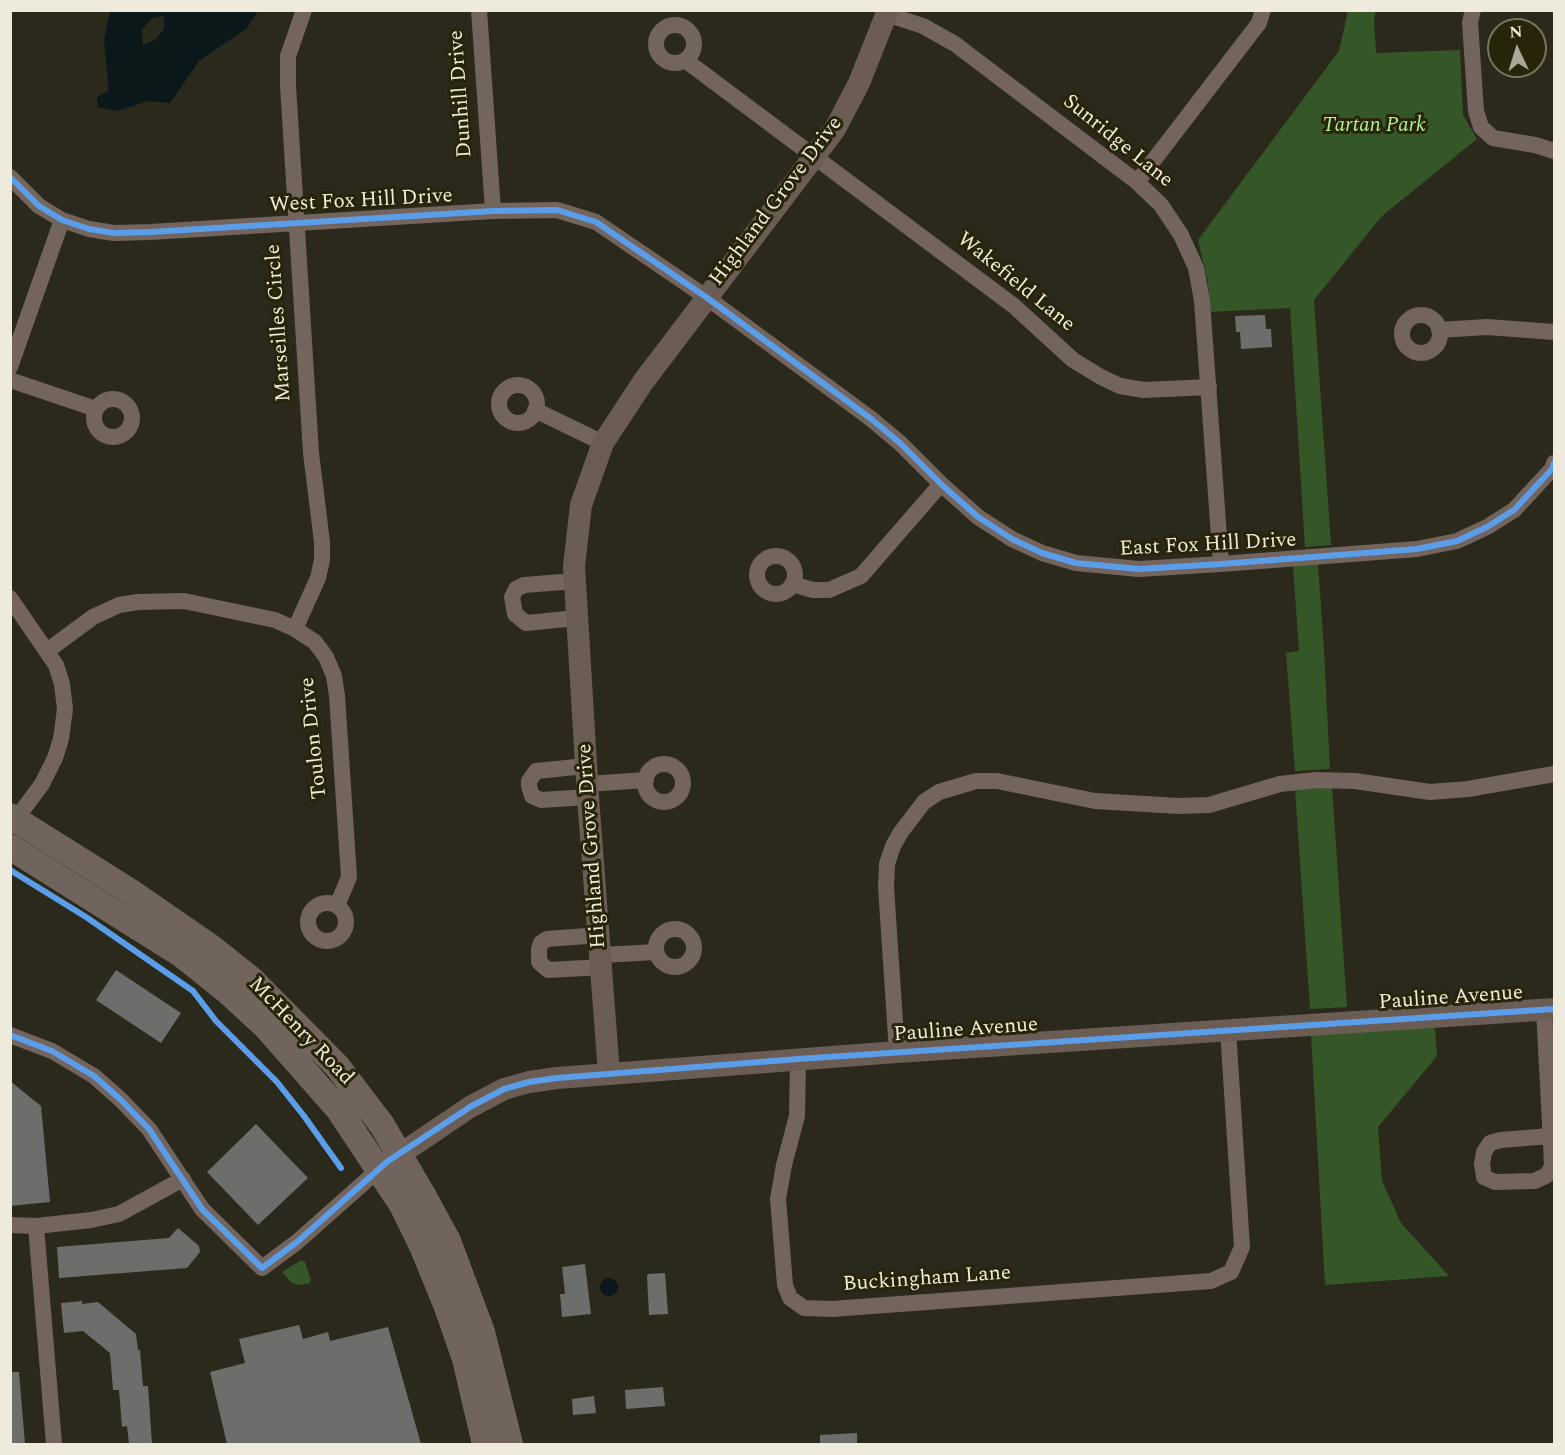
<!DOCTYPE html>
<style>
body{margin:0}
#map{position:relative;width:1565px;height:1455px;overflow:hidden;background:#2b291b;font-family:Spectral,serif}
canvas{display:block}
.frame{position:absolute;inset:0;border:12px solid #eeebdc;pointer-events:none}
.north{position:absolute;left:1487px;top:18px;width:60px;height:60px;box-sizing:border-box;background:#28240a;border:2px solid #77745e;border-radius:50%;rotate:356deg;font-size:16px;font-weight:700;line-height:24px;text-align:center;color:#eeebdc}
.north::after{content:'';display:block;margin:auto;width:21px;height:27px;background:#aaa798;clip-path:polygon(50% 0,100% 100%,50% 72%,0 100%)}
</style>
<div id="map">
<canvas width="1565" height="1455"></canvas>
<div class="frame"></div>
<div class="north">N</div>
</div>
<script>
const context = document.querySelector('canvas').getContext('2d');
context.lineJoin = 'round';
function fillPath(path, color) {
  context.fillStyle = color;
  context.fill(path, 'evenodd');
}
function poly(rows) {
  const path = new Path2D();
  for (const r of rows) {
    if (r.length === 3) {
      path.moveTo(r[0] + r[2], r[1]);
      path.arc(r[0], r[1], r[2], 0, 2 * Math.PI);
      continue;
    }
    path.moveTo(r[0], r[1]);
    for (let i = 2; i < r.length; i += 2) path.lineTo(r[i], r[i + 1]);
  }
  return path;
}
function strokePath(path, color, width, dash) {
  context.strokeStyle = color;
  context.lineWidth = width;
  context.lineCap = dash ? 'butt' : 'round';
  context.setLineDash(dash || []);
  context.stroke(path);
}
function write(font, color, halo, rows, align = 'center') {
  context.font = font + ' Spectral,serif';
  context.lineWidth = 6;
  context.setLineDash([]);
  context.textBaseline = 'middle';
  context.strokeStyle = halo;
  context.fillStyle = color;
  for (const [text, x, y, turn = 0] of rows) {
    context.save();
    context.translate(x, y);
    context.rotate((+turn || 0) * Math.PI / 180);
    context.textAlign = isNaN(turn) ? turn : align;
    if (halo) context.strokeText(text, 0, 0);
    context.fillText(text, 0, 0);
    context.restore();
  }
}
fillPath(poly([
 [1348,11,1376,11,1374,20,1376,53,1460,50,1463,115,1477,139,1382,216,1314,300,1331,545,1305,547,1290,308,1210,312,1208,283,1198,240,1339,51],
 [1318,564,1324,649,1330,769,1295,771,1286,653,1299,651,1293,566],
 [1332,787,1347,1007,1310,1009,1295,789],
 [1435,1027,1437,1056,1378,1127,1382,1181,1401,1223,1449,1276,1325,1285,1311,1034],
 [301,1260,305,1262,311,1280,310,1283,299,1285,292,1283,282,1272]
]), '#355728');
fillPath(poly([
 [110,11,110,10,258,11,247,28,199,61,170,103,148,101,117,111,98,107,97,97,109,91,104,40],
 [164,16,164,29,155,40,143,45,142,29,152,18],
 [609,1287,9]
]), '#0b181a');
fillPath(poly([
 [1265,315,1266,329,1271,329,1272,347,1241,349,1240,332,1236,332,1235,316],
 [116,970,181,1013,161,1043,96,1000],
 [10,1081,41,1106,50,1202,10,1206],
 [256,1124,308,1178,258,1225,207,1172],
 [178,1228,199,1246,200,1252,187,1268,59,1278,57,1247,169,1238],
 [585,1264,591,1314,562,1317,560,1294,565,1294,562,1267],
 [665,1273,668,1314,649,1315,647,1276,648,1274],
 [82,1301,82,1304,98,1302,136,1334,138,1350,140,1350,143,1386,148,1386,152,1444,129,1444,127,1426,122,1427,119,1390,113,1390,110,1353,83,1331,64,1333,61,1303],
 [299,1325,303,1339,328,1332,330,1341,388,1327,421,1444,227,1444,210,1372,245,1363,239,1339],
 [10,1372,19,1372,25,1444,10,1444],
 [663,1387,665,1406,626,1409,625,1390],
 [594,1396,596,1413,573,1415,572,1399],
 [857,1433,857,1444,820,1444,820,1435]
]), '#6d6d6c');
strokePath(poly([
 [479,10,493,211],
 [1473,10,1470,22,1476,111,1481,127,1493,138,1535,145,1554,151],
 [886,14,923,26,955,44,1137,182,1161,205,1181,235,1196,268,1202,301,1221,564],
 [675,44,19],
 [685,60,1014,306,1073,360,1101,377,1120,386,1144,390,1209,387],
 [10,177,39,206,62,220,89,229,114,233,151,232,493,211,557,210,596,222,706,297,870,418,900,443,941,484,978,517,1012,539,1042,553,1076,563,1139,569,1221,564,1417,549,1457,541,1487,527,1514,510,1552,469,1554,463],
 [1137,182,1259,23,1263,10],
 [1421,334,19],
 [1439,330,1487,327,1554,332],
 [10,367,62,220],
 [10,380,96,409],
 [518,404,19],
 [113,418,19],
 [535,410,603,443],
 [776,575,19],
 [575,581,524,585,516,589,512,597,515,614,526,623,577,618],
 [792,584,813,590,829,590,861,576,941,484],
 [10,598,56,665,62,684,65,709,61,739,55,758,42,784,10,827],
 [295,629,318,578,322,560,322,542,311,453,288,86,288,56,304,10],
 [47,651,93,617,119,605,138,602,184,601,275,620,295,629,315,642,326,657,334,676,337,696,349,877,337,906],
 [664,783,19],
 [586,766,536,771,529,781,529,786,532,796,541,800,588,797],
 [587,784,646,780],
 [327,922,19],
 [675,948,19],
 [600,935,547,939,541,943,539,949,539,962,548,970,603,967],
 [602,955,656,952],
 [1544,1010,1551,1142,1552,1167,1547,1175,1535,1181,1495,1182,1484,1177,1482,1164,1484,1152,1490,1143,1501,1140,1550,1136],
 [10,1035,52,1051,94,1076,121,1100,149,1129,202,1209,262,1268,297,1242,386,1163],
 [897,1052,886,887,887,864,893,846,901,832,924,802,939,792,976,781,997,781,1095,801,1179,806,1209,805,1280,784,1316,780,1355,781,1430,792,1468,789,1554,774],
 [798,1059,797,1116,784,1165,778,1199,785,1285,790,1298,804,1308,832,1309,1211,1281,1231,1272,1242,1247,1228,1030],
 [10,1225,36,1226,91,1220,119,1214,183,1179],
 [36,1226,54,1444]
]), '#73645d', 16);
strokePath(poly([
 [609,1074,588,797,574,566,581,505,603,443,643,382,835,129,859,83,888,10],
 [399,1155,470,1107,504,1089,529,1082,557,1078,897,1052,1554,1009]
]), '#6b5c54', 22);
strokePath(poly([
 [10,816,131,892,212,948,252,980,337,1066,382,1125,423,1195,448,1241,482,1332,510,1444],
 [10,847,182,955,227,991,266,1027,339,1110,402,1205,423,1248,447,1307,465,1359,485,1444]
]), '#71645c', 26);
strokePath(poly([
 [10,177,39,206,62,220,89,229,114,233,151,232,493,211,557,210,596,222,706,297,870,418,900,443,941,484,978,517,1012,539,1042,553,1076,563,1139,569,1221,564,1417,549,1457,541,1487,527,1514,510,1552,469,1554,463],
 [10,870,86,917,193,991,216,1021,277,1082,304,1116,341,1168],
 [10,1035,52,1051,94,1076,121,1100,149,1129,202,1209,262,1268,297,1242,388,1161,470,1107,504,1089,529,1082,557,1078,798,1059,1554,1009]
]), '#5a9eea', 6);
write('21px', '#eeebdc', '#28240a', [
 ["Dunhill Drive",462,94,-94],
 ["Sunridge Lane",1117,142,39],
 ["West Fox Hill Drive",361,202,-3],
 ["Highland Grove Drive",777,202,-53],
 ["Wakefield Lane",1015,283,39],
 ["Marseilles Circle",280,323,-94],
 ["East Fox Hill Drive",1208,546,-3],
 ["Toulon Drive",315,738,-96],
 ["Highland Grove Drive",593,846,-94],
 ["Pauline Avenue",1451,999,-4],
 ["Pauline Avenue",966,1031,-4],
 ["McHenry Road",300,1032,46],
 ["Buckingham Lane",927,1280,-4]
]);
write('italic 21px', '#abf196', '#28240a', [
 ["Tartan Park",1374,127]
]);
</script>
